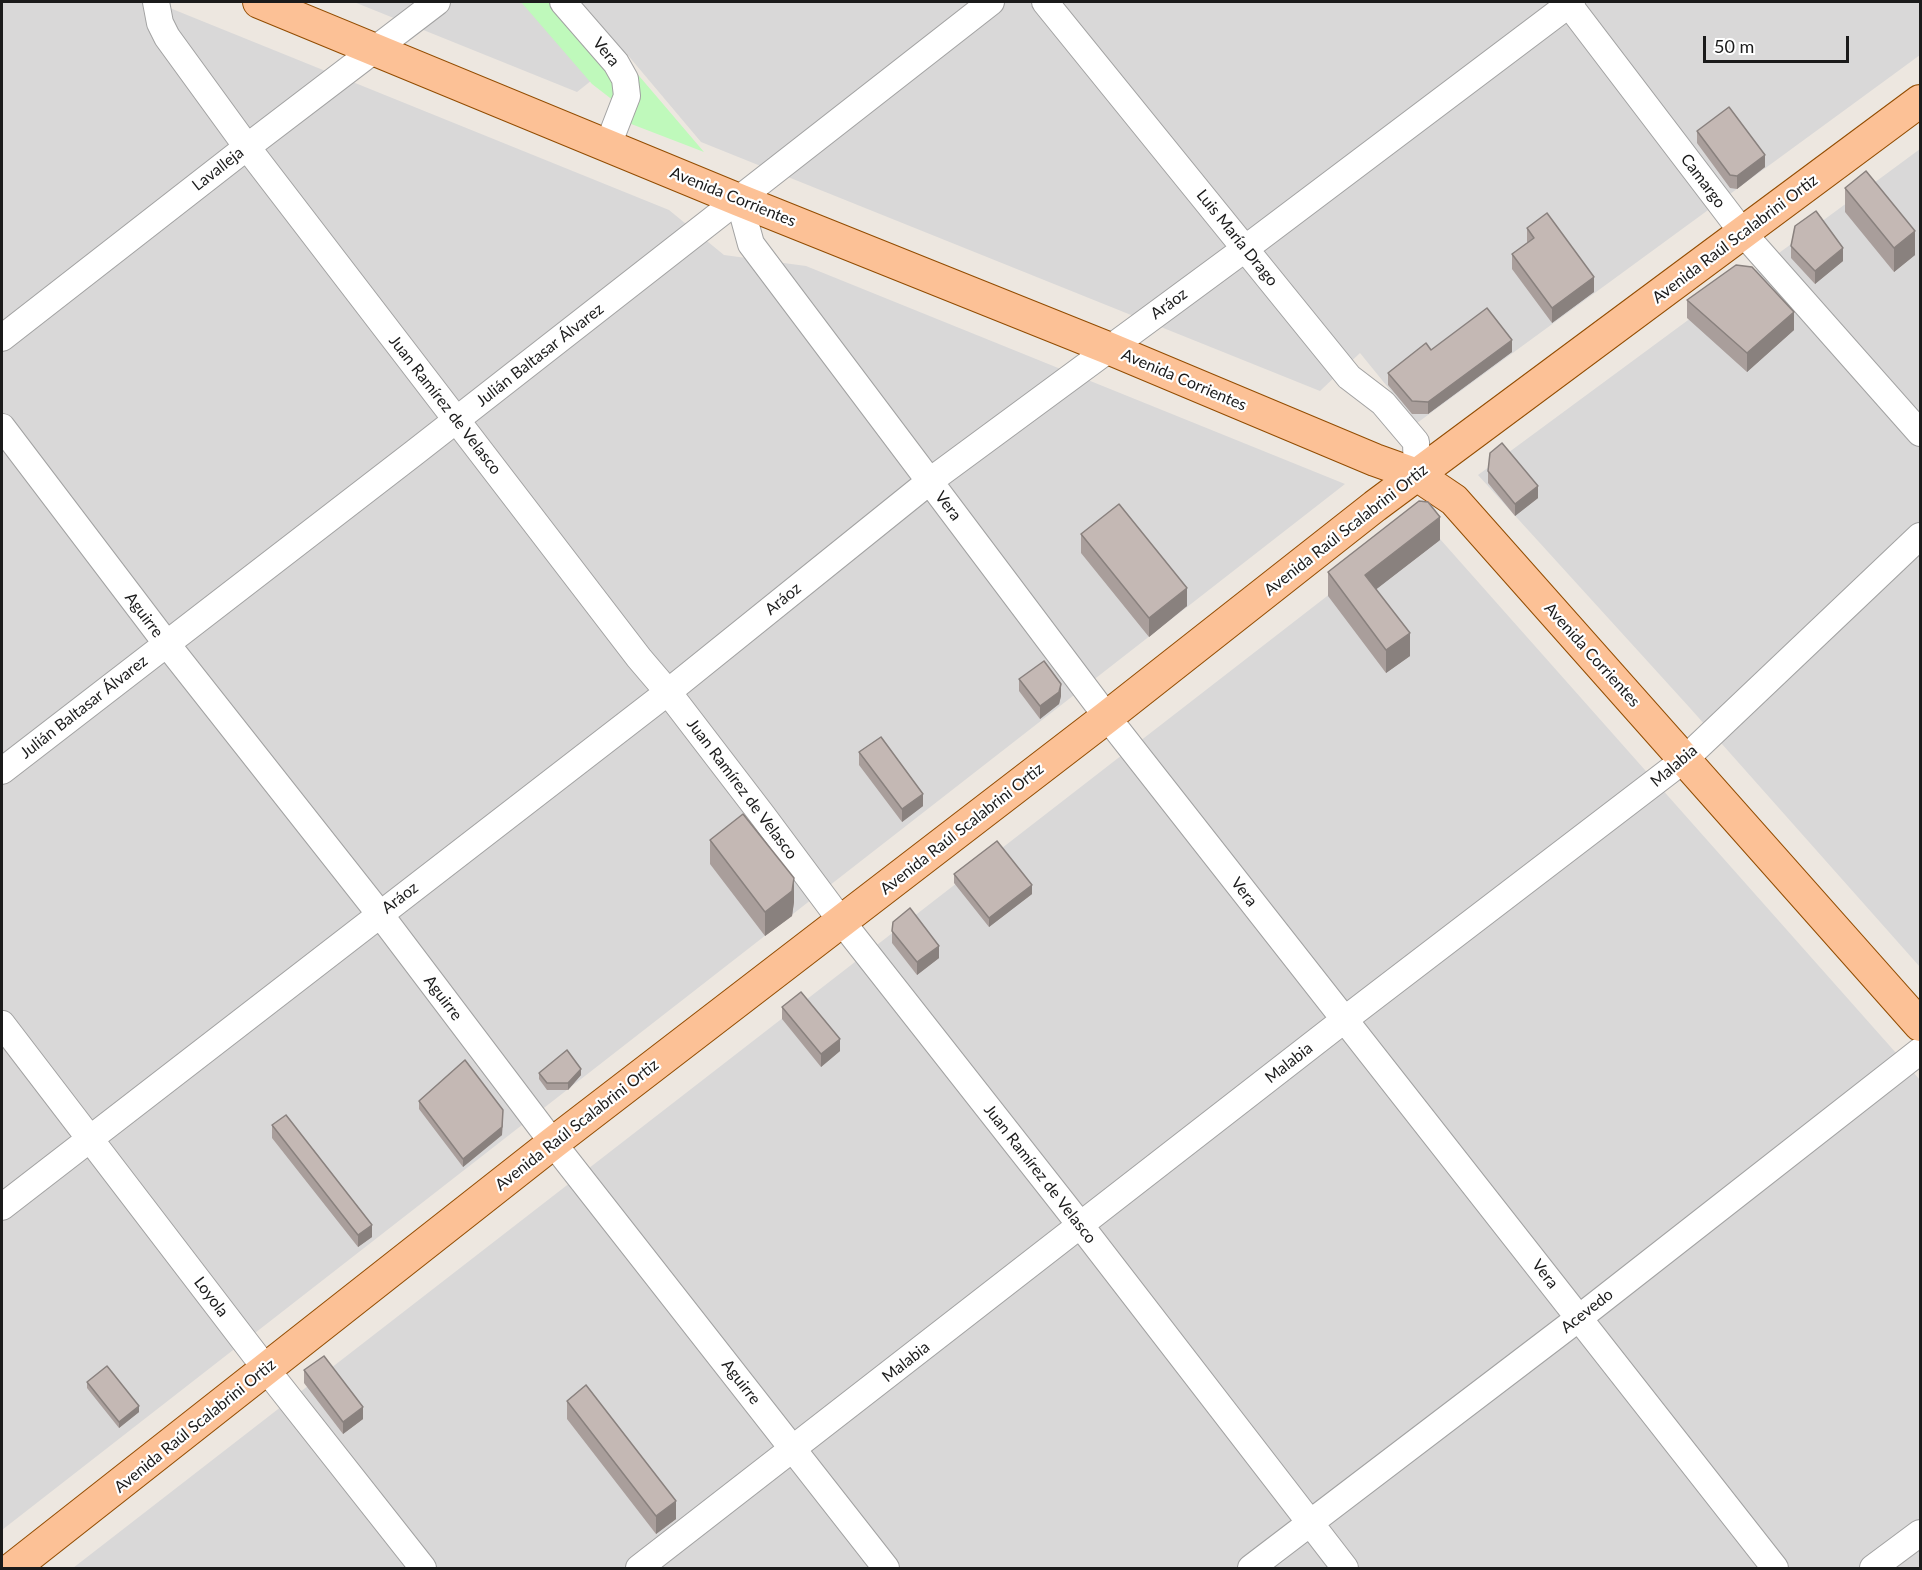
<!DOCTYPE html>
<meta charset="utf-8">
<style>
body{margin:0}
#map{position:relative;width:1922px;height:1570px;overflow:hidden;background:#ede7e0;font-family:Lato,sans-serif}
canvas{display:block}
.frame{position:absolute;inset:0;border:3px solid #1b1b1b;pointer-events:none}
.scale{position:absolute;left:1703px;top:36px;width:146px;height:27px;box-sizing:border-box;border:3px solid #1b1b1b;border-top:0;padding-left:8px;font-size:18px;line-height:21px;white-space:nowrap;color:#1b1b1b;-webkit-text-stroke:4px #fff;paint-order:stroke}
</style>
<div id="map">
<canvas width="1922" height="1570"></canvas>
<div class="frame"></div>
<div class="scale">50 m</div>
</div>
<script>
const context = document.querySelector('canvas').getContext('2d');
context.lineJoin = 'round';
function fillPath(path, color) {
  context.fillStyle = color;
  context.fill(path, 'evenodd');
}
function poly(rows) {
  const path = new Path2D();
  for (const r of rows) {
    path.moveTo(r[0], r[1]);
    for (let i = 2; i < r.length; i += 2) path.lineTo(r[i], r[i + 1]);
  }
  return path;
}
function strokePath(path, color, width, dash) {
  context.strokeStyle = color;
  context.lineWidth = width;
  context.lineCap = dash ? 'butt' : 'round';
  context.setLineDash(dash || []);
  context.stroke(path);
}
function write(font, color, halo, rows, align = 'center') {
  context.font = font + ' Lato,sans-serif';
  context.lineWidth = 4.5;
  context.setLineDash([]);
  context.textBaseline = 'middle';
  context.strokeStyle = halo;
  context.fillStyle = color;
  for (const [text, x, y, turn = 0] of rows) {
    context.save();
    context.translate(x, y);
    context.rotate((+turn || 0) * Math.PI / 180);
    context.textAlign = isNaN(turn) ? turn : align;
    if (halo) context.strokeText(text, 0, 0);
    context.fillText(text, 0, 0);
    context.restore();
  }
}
fillPath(poly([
 [2,2,155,2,669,210,724,255,806,266,1345,484,2,1530],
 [354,2,1920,2,1920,55,1417,423,1360,353,1320,391,701,142,626,53,577,92],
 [1920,149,1920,967,1690,708,1478,475],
 [1424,521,1920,1080,1920,1568,73,1568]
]), '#d9d8d8');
fillPath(poly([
 [521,2,556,2,614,73,614,101,592,84],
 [634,70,704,152,626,122]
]), '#bff9bb');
const minor = poly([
 [156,2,160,23,167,37,247,147,639,658,668,692,763,816,842,922,1081,1226,1345,1568],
 [563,2,616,63,625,79,627,96,608,145],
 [1045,2,1349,377,1383,403,1416,442,1417,475],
 [1567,2,1743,233,1920,433],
 [739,200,751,244,1107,717,1775,1568],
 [2,338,247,147,437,2],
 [2,427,166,643,379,913,553,1143,886,1568],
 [2,771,414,453,991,2],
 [2,1024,266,1369,423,1568],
 [2,1207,668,692,930,481,1246,248,1572,2],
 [639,1568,1344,1020,1685,759,1920,536],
 [1251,1568,1579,1318,1920,1051],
 [1873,1568,1920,1533]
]);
const major = poly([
 [259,2,739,200,1108,348,1375,460,1417,475,1454,500,1920,1025],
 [13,1568,553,1143,1107,717,1375,506,1920,101]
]);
strokePath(minor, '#a2a2a2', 28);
strokePath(major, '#924c00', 34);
strokePath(minor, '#fff', 26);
strokePath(major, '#fcc196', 32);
fillPath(poly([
 [1697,131,1765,167,1737,189,1730,188,1697,143],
 [1845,188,1915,255,1894,272,1845,212],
 [1527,228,1594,292,1552,323,1512,269,1512,254,1527,243],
 [1791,246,1843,261,1815,284,1791,258],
 [1687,300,1794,330,1747,372,1687,318],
 [1431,350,1512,352,1428,414,1412,414,1388,385,1388,373],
 [1488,471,1538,498,1515,516,1488,483],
 [1081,534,1187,606,1149,637,1081,553],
 [1440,540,1376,589,1410,656,1386,673,1328,596,1328,572],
 [1019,679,1061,696,1059,704,1040,719,1019,691],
 [859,752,923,806,902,822,859,765],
 [710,840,794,902,792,916,765,936,710,864],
 [954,874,1032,894,989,927,954,883],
 [892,931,939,958,917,975,892,943],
 [782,1007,840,1051,821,1067,782,1019],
 [539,1073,581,1075,568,1090,547,1090,539,1079],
 [419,1101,503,1118,502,1135,463,1167,419,1109],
 [272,1125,372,1237,358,1247,272,1138],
 [304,1370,363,1419,343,1434,304,1383],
 [87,1382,139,1412,119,1428,87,1388],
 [567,1401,676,1519,656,1534,567,1419]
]), '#a99e9b');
fillPath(poly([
 [1765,155,1765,167,1737,189,1737,176],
 [1915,231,1915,255,1894,272,1894,248],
 [1843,248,1843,261,1815,284,1815,271],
 [1594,277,1594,292,1552,323,1552,308],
 [1794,312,1794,330,1747,372,1747,353],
 [1512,340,1512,352,1428,414,1428,402],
 [1538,486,1538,498,1515,516,1515,504],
 [1440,517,1440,540,1365,598,1365,575],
 [1187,588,1187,606,1149,637,1149,618],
 [1410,633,1410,656,1386,673,1386,650],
 [1061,684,1061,696,1059,704,1040,719,1040,706],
 [923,794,923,806,902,822,902,809],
 [794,878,794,902,792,916,765,936,765,912],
 [1032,885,1032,894,989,927,989,918],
 [939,946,939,958,917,975,917,962],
 [840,1039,840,1051,821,1067,821,1054],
 [581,1069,581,1075,568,1090,568,1083],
 [503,1110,502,1135,463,1167,463,1159],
 [372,1225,372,1237,358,1247,358,1235],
 [139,1406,139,1412,119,1428,119,1422],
 [363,1407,363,1419,343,1434,343,1422],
 [676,1501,676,1519,656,1534,656,1516]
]), '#89817e');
const building = poly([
 [1729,107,1765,155,1737,176,1730,175,1697,131,1729,107],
 [1866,171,1915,231,1894,248,1845,188,1866,171],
 [1816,211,1843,248,1815,271,1791,246,1795,226,1816,211],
 [1547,213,1594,277,1552,308,1512,254,1534,238,1527,228,1547,213],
 [1736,265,1752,267,1794,312,1747,353,1687,300,1736,265],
 [1487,308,1512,340,1428,402,1412,401,1388,373,1426,343,1431,350,1487,308],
 [1502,443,1538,486,1515,504,1488,471,1490,453,1502,443],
 [1419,501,1428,502,1440,517,1365,575,1410,633,1386,650,1328,572,1419,501],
 [1119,504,1187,588,1149,618,1081,534,1119,504],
 [1044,661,1061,684,1059,692,1040,706,1019,679,1044,661],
 [881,737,923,794,902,809,859,752,881,737],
 [743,814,794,878,792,891,765,912,710,840,743,814],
 [997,841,1032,885,989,918,954,874,997,841],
 [910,908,939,946,917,962,892,931,893,922,910,908],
 [801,992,840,1039,821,1054,782,1007,801,992],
 [567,1050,581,1069,568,1083,547,1083,539,1073,567,1050],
 [465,1060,503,1110,502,1127,463,1159,419,1101,465,1060],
 [286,1115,372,1225,358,1235,272,1125,286,1115],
 [324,1356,363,1407,343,1422,304,1370,324,1356],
 [107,1366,139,1406,119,1422,87,1382,107,1366],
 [586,1385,676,1501,656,1516,567,1401,586,1385]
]);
fillPath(building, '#c4b8b4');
strokePath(building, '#89817e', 1.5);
write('16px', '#1b1b1b', '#fff', [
 ["Vera",606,52,51],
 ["Lavalleja",218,169,-38],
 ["Camargo",1703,181,53],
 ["Avenida Corrientes",733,197,22],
 ["Luis María Drago",1237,238,51],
 ["Avenida Raúl Scalabrini Ortiz",1735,239,-37],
 ["Aráoz",1169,304,-36],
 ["Julián Baltasar Álvarez",540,355,-38],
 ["Avenida Corrientes",1184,380,23],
 ["Juan Ramírez de Velasco",445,405,52],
 ["Vera",948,506,53],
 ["Avenida Raúl Scalabrini Ortiz",1346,530,-38],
 ["Aráoz",783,599,-39],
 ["Aguirre",144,615,53],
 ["Avenida Corrientes",1592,655,48],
 ["Julián Baltasar Álvarez",84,707,-38],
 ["Malabia",1674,766,-40],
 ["Juan Ramírez de Velasco",742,789,53],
 ["Avenida Raúl Scalabrini Ortiz",962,829,-38],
 ["Vera",1244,892,52],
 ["Aráoz",400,898,-37],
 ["Aguirre",443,998,53],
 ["Malabia",1289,1063,-38],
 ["Avenida Raúl Scalabrini Ortiz",577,1125,-38],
 ["Juan Ramírez de Velasco",1040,1174,52],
 ["Vera",1545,1274,52],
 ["Loyola",211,1297,53],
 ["Acevedo",1587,1311,-38],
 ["Malabia",906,1362,-38],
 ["Aguirre",741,1382,52],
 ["Avenida Raúl Scalabrini Ortiz",195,1426,-39]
]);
</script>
